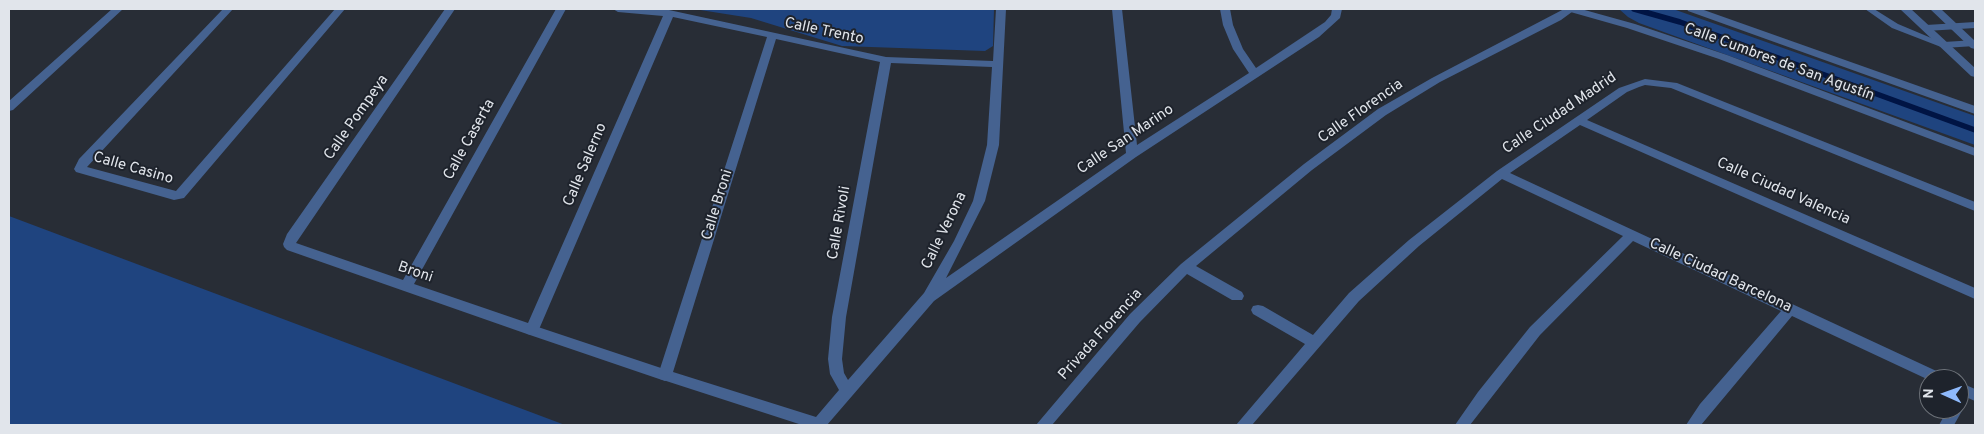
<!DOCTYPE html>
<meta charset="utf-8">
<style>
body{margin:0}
#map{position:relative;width:1984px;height:434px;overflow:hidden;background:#282d36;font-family:Overpass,sans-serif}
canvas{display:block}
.frame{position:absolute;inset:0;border:10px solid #e1e5eb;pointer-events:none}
.north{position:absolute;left:1919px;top:369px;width:50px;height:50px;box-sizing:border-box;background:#1e232c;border:1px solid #6c7178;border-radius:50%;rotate:272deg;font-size:14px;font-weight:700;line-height:20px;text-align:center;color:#e1e5eb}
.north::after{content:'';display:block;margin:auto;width:18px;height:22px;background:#8eb9fc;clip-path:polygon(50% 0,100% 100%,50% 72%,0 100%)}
</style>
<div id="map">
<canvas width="1984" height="434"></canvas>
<div class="frame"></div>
<div class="north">N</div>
</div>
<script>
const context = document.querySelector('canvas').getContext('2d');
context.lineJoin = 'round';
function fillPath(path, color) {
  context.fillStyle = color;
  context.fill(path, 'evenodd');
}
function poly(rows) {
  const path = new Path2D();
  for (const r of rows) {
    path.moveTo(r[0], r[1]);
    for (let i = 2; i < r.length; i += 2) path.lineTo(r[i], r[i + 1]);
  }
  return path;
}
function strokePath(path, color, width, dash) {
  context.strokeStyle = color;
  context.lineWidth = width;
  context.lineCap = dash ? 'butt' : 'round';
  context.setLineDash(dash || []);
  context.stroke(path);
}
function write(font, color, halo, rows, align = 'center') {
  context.font = font + ' Overpass,sans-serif';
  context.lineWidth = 4;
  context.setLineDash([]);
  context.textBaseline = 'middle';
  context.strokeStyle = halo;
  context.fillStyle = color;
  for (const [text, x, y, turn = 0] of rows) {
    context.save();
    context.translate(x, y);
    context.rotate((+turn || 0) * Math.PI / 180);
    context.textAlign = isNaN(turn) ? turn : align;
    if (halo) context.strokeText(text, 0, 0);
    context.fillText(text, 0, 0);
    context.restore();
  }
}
fillPath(poly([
 [694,9,994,9,993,46,985,51,842,46,751,18],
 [1619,9,1673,9,1975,116,1975,145,1639,23,1628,17],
 [9,216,565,425,9,425]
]), '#1f447f');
strokePath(poly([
 [1634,9,1680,22,1975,130]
]), '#001444', 5.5);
fillPath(poly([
 [1865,9,1874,9,1898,24,1948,45,1947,47,1941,47,1892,28,1865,9]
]), '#456290');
fillPath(poly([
 [532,325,670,371,672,375,670,379,665,381,527,334,525,330,527,326,532,325]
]), '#456290');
fillPath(poly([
 [112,9,123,9,13,110,9,111,9,101,112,9],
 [223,9,233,9,87,167,176,191,335,9,345,9,184,198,174,200,76,172,74,169,79,159,223,9],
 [445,9,455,9,296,243,403,280,556,9,566,9,414,284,528,323,663,16,618,12,613,9,669,10,886,57,993,61,996,9,1006,9,999,145,985,201,946,278,1126,153,1112,9,1122,9,1137,145,1249,73,1233,49,1223,25,1220,9,1230,9,1233,25,1243,49,1256,68,1325,22,1331,15,1332,9,1342,9,1340,18,1319,37,1136,157,934,301,827,425,802,425,660,379,658,375,767,37,673,17,537,334,532,335,527,334,287,250,284,247,283,244,287,234,445,9],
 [776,39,880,62,832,317,828,359,830,374,839,390,816,417,673,372,776,39],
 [891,63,992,67,987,145,973,201,954,241,924,293,848,380,844,373,842,359,846,317,891,63],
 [1564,9,1576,9,1561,20,1440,82,1386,115,1312,170,1196,266,1242,292,1244,296,1242,300,1232,300,1187,274,1140,322,1052,425,1036,425,1130,314,1181,264,1304,164,1378,109,1432,78,1564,9],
 [1975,22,1975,28,1926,31,1921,28,1926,25,1975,22],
 [1975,40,1975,46,1944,48,1939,45,1944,42,1975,40],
 [1645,79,1677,83,1975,202,1975,211,1671,88,1645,85,1639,87,1627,92,1587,120,1975,288,1975,299,1580,125,1510,173,1945,375,1947,379,1929,380,1792,316,1701,425,1686,425,1700,404,1781,311,1633,241,1540,335,1470,425,1455,425,1478,392,1530,327,1623,236,1502,179,1419,246,1359,301,1252,425,1236,425,1305,344,1253,314,1251,310,1253,306,1258,305,1263,306,1313,335,1349,293,1409,240,1497,171,1619,88,1645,79],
 [1959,382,1975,389,1975,401,1959,394,1959,382],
 [1959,404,1963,409,1954,425,1939,425,1948,409,1959,409,1959,404]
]), '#456290');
fillPath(poly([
 [1566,9,1581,9,1635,24,1727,55,1975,148,1975,156,1719,59,1627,28,1567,11,1566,9],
 [1687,9,1701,9,1975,106,1975,114,1688,11,1687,9],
 [1900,9,1911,9,1975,68,1975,77,1971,76,1900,9],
 [1930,9,1941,9,1975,41,1975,49,1971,48,1930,9]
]), '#456290');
write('15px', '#e1e5eb', '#1e232c', [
 ["Calle Trento",824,32,12],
 ["Calle Cumbres de San Agustín",1779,63,20],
 ["Calle Florencia",1361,112,-35],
 ["Calle Ciudad Madrid",1560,114,-34],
 ["Calle Pompeya",357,118,-55],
 ["Calle Caserta",470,140,-61],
 ["Calle San Marino",1126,140,-34],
 ["Calle Salerno",586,165,-67],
 ["Calle Casino",133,169,16],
 ["Calle Ciudad Valencia",1783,192,24],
 ["Calle Broni",718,205,-73],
 ["Calle Rivoli",840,223,-80],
 ["Calle Verona",945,231,-64],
 ["Broni",415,273,19],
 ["Calle Ciudad Barcelona",1720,276,25],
 ["Privada Florencia",1101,335,-48]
]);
</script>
